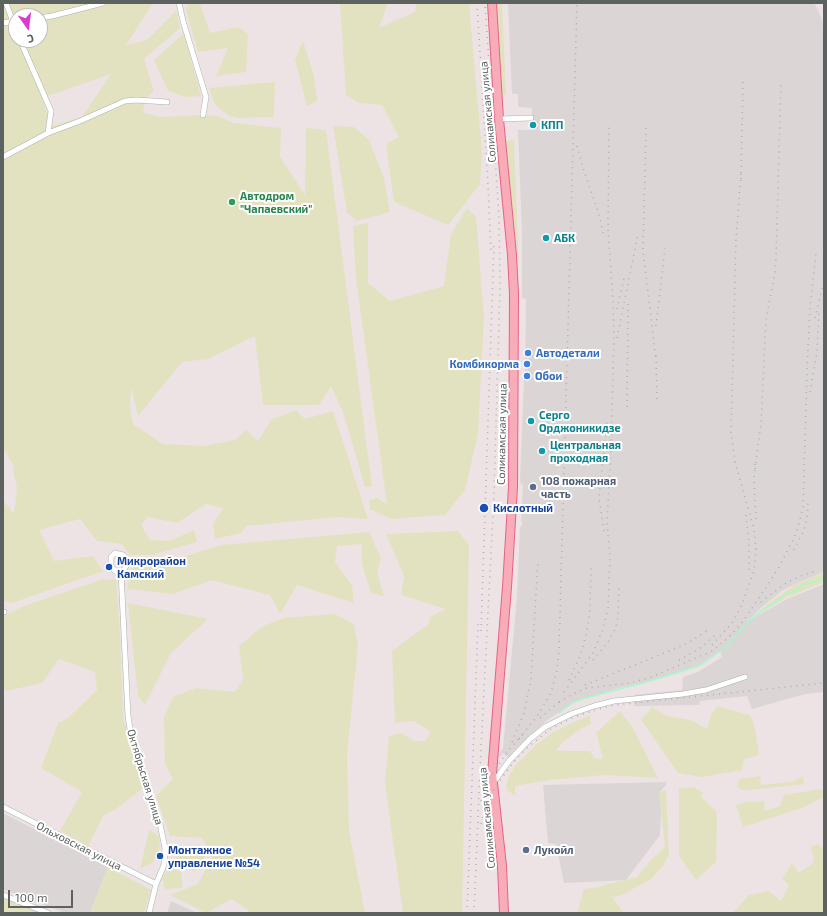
<!DOCTYPE html>
<meta charset="utf-8">
<style>
body{margin:0}
#map{position:relative;width:827px;height:916px;overflow:hidden;background:#ede3e5;font-family:"Exo 2",sans-serif}
canvas{display:block}
.frame{position:absolute;inset:0;border:4px solid #5b625f;pointer-events:none}
.north{position:absolute;left:8px;top:8px;width:40px;height:40px;box-sizing:border-box;background:#fff;border:1px solid #bdc0bf;border-radius:50%;rotate:166deg;font-size:11px;font-weight:700;line-height:16px;text-align:center;color:#5b625f}
.north::after{content:'';display:block;margin:auto;width:14px;height:18px;background:#db3acf;clip-path:polygon(50% 0,100% 100%,50% 72%,0 100%)}
.scale{position:absolute;left:8px;top:890px;width:65px;height:18px;box-sizing:border-box;border:2px solid #5b625f;border-top:0;padding-left:5px;font-size:12px;line-height:14px;white-space:nowrap;color:#5b625f;-webkit-text-stroke:3px #fff;paint-order:stroke}
</style>
<div id="map">
<canvas width="827" height="916"></canvas>
<div class="frame"></div>
<div class="north">С</div>
<div class="scale">100 m</div>
</div>
<script>
const context = document.querySelector('canvas').getContext('2d');
context.lineJoin = 'round';
function fillPath(path, color) {
  context.fillStyle = color;
  context.fill(path, 'evenodd');
}
function poly(rows) {
  const path = new Path2D();
  for (const r of rows) {
    path.moveTo(r[0], r[1]);
    for (let i = 2; i < r.length; i += 2) path.lineTo(r[i], r[i + 1]);
  }
  return path;
}
function strokePath(path, color, width, dash) {
  context.strokeStyle = color;
  context.lineWidth = width;
  context.lineCap = dash ? 'butt' : 'round';
  context.setLineDash(dash || []);
  context.stroke(path);
}
function write(font, color, halo, rows, align = 'center') {
  context.font = font + ' "Exo 2",sans-serif';
  context.lineWidth = 4;
  context.setLineDash([]);
  context.textBaseline = 'middle';
  context.strokeStyle = halo;
  context.fillStyle = color;
  for (const [text, x, y, turn = 0] of rows) {
    context.save();
    context.translate(x, y);
    context.rotate((+turn || 0) * Math.PI / 180);
    context.textAlign = isNaN(turn) ? turn : align;
    if (halo) context.strokeText(text, 0, 0);
    context.fillText(text, 0, 0);
    context.restore();
  }
}
fillPath(poly([
 [508,3,814,3,817,8,822,20,824,31,824,572,795,584,782,591,762,607,748,621,787,599,824,584,824,692,805,694,752,709,747,696,700,701,699,705,634,706,634,695,682,690,683,677,698,672,722,657,720,651,699,665,691,668,638,684,623,687,576,701,546,721,513,752,509,758,503,753,500,757,498,756,503,748,517,597,520,527,522,526,522,522,521,521,523,485,521,484,520,481,524,378,525,378,526,299,522,298,522,231,518,130,531,130,532,108,518,107,518,94,512,94],
 [666,782,666,785,660,792,661,809,660,835,626,880,564,883,556,844,548,843,543,785],
 [3,813,108,867,90,913,65,913,3,889],
 [171,901,197,913,167,913]
]), '#dbd5d6');
fillPath(poly([
 [3,3,153,3,126,45,147,40,176,11,180,28,144,59,154,91,145,99,143,113,162,117,203,115,218,116,233,123,281,128,280,157,305,195,306,128,326,130,372,487,365,487,343,412,331,386,319,405,263,405,255,336,208,359,182,362,138,416,131,387,130,407,133,424,163,444,204,446,235,440,246,430,258,441,272,419,296,410,305,419,333,411,368,519,337,517,246,526,241,533,215,539,213,524,223,508,206,504,177,523,148,517,141,525,150,540,169,541,194,530,197,542,152,555,130,555,122,544,97,541,80,519,39,530,54,561,93,556,103,571,12,603,3,600,3,500,14,514,17,488,13,471,14,466,3,448],
 [16,16,40,16,40,40,16,40],
 [111,74,82,117,51,126,42,98],
 [189,3,200,3,210,33,238,27,248,34,246,72,216,76,228,48,198,52,186,10],
 [340,3,388,3,379,28,415,12,417,3,469,3,482,153,480,184,448,225,394,202,386,144,399,137,382,105,359,103,346,95],
 [496,3,502,3,506,95,500,95],
 [184,33,201,96,186,97,168,91,154,60],
 [303,41,314,76,317,101,307,106,295,60],
 [275,82,274,117,239,118,229,116,215,105,209,88],
 [333,126,354,127,369,140,384,178,390,212,357,221,347,213],
 [503,131,504,131,506,141,514,140,519,269],
 [467,208,476,217,484,317,478,434,465,490,445,515,391,519,370,509,369,500,377,498,387,504,356,279,353,226,368,223,368,283,390,301,444,286,451,234],
 [458,531,469,545,462,913,403,913,385,784,389,736,402,733,414,741,425,741,431,732,414,721,395,723,392,651,429,624,430,617,446,609,401,595,404,576,386,534],
 [369,532,381,558,377,572,384,596,371,593,362,564,362,544,337,546,335,562,352,585,354,603,297,585,280,614,270,595,211,580,173,594,127,589,132,568,177,559,221,545],
 [824,573,824,582,786,598,753,618,767,604,789,589,796,584],
 [116,579,120,634,123,719,147,785,116,809,104,815,88,846,60,831,82,792,41,768,58,723,68,718,97,690,95,672,59,659,42,683,7,691,3,688,3,616,24,606,100,580],
 [128,603,208,619,171,653,145,705,138,696],
 [335,614,354,624,358,646,347,754,349,831,365,913,248,913,249,911,232,899,206,913,170,895,198,884,213,856,202,838,170,836,156,796,173,779,165,764,164,717,173,697,196,688,235,692,243,680,239,646,263,626,284,618],
 [718,706,749,715,752,719,755,729,759,755,744,759,742,770,702,777,678,773,641,720,652,707,667,716,691,720,707,729,711,714],
 [620,711,632,726,658,778,604,775,550,780,515,786,515,796,507,790,506,785,509,776,515,766,536,745,553,732,590,715,591,724,577,731,562,743,556,751,590,751,594,758,603,759,596,733],
 [760,776,761,785,791,782,803,776,804,784,750,790,742,790,737,787,739,779],
 [693,787,703,792,701,797,716,811,717,820,716,862,696,880,679,856,679,788],
 [821,789,824,793,824,797,802,808,743,827,736,805,747,802,765,801,764,811,780,806,784,795],
 [666,790,669,854,663,866,651,879,622,895,612,897,624,913,577,913,584,889,598,887,637,877,651,860,665,847,659,792],
 [149,830,159,836,160,848,153,862,140,869],
 [818,844,824,850,824,913,733,913,749,895,769,891,781,901,789,885,782,879,792,863,799,873,813,863,814,857,810,847],
 [198,845,208,851,194,872,176,858,183,851],
 [169,866,181,872,183,888,165,889,162,879],
 [108,867,151,890,144,913,90,913],
 [3,897,44,913,3,913]
]), '#e2e2c1');
strokePath(poly([
 [559,713,572,703,582,699,643,683,696,667,704,663,726,647,750,620,765,608,773,604,786,594,798,590,802,585,819,581,824,577]
]), '#a7f8cb', 1.5);
const street = poly([
 [6,3,16,30],
 [179,3,183,21,206,97,203,115],
 [40,18,52,16,103,3],
 [3,23,16,21],
 [20,40,51,111,48,133],
 [499,119,531,118],
 [3,157,48,133,80,121,125,101,137,100,167,102],
 [115,553,123,555,125,557,126,566,124,570,121,572,115,571,111,566,111,557,115,553],
 [121,572,128,716,132,742,160,824,165,848,164,865,156,884,149,913],
 [3,612,4,612],
 [493,783,509,761,530,739,545,727,571,714,594,706,614,701,683,694,706,690,745,677],
 [3,807,156,884],
 [3,895,48,913]
]);
const primary = poly([
 [492,3,499,119,512,255,514,294,513,487,507,587,492,774,502,866,504,913]
]);
strokePath(street, '#acb2b0', 6);
strokePath(primary, '#e66287', 10);
strokePath(street, '#fff', 5);
strokePath(primary, '#f8acb8', 8);
strokePath(poly([
 [477,3,488,186,491,251],
 [646,128,643,250,656,361],
 [577,146,584,171,598,211,604,236],
 [741,174,736,239,731,433,735,462,754,529,756,553],
 [741,179,743,79],
 [617,309,625,274],
 [815,318,824,281],
 [656,326,665,248],
 [617,338,638,234],
 [656,356,657,402],
 [810,392,817,352,819,312],
 [627,407,628,304],
 [755,464,754,480,756,520],
 [755,469,761,424,766,319,775,273,776,258,781,82],
 [746,515,749,543,749,570],
 [604,531,599,498,607,421],
 [794,550,804,530,807,519,808,503],
 [761,602,786,583,801,576,818,570],
 [481,631,494,243],
 [712,645,732,623,742,604,754,571,756,548],
 [593,660,608,642,616,627,618,617,619,586],
 [679,660,702,647,715,635],
 [569,680,581,654,587,631,590,609,591,566],
 [585,685,679,647,693,640,709,629],
 [564,692,593,653,603,629,608,608,610,558,607,523,611,445,614,341,613,300,608,229,609,126],
 [559,702,577,692,587,688,630,683,652,677,712,651,727,639,741,624,763,592,778,569,794,538,799,523,803,507,807,369,810,307,816,253],
 [540,718,563,699],
 [519,739,538,715,551,693,557,670,559,651,577,3],
 [512,742,524,713,531,679,538,559],
 [481,801,490,777,508,751,523,734],
 [481,824,485,809,493,791,506,772,517,758,528,747,549,730,574,717,599,709,615,705,824,683],
 [467,913,478,624],
 [474,913,480,769,494,494,500,287,499,217,485,3]
]), '#adaeae', 1.5, [1, 5]);
for (const [x, y, r, color] of [
 [533,125,4,"#0f9aa8"],
 [232,202,4,"#2e9e5b"],
 [546,238,4,"#0f9aa8"],
 [528,353,4,"#3f7fe0"],
 [527,364,4,"#3f7fe0"],
 [527,376,4,"#3f7fe0"],
 [531,421,4,"#0f9aa8"],
 [542,451,4,"#0f9aa8"],
 [533,487,4,"#5c6f8a"],
 [484,508,5,"#1a4fb4"],
 [109,567,4,"#1a4fb4"],
 [526,850,4,"#5c6f8a"],
 [160,856,4,"#1a4fb4"]
]) {
  const dot = new Path2D();
  dot.arc(x, y, r, 0, 2 * Math.PI);
  context.fillStyle = color;
  context.fill(dot);
  strokePath(dot, '#fff', 1.5);
}
write('11px', '#5b625f', '#fff', [
 ["Соликамская улица",488,112,-95],
 ["Соликамская улица",502,434,-89],
 ["Октябрьская улица",145,777,73],
 ["Соликамская улица",487,818,-95],
 ["Ольховская улица",79,846,27]
]);
write('bold 11px', '#0d838f', '#fff', [
 ["КПП",541,125],
 ["АБК",554,238],
 ["Серго",539,415],
 ["Орджоникидзе",539,428],
 ["Центральная",550,445],
 ["проходная",550,458]
], 'left');
write('bold 11px', '#27864d', '#fff', [
 ["Автодром",240,196],
 ["\"Чапаевский\"",240,209]
], 'left');
write('bold 11px', '#366cbe', '#fff', [
 ["Автодетали",536,353],
 ["Комбикорма",519,364,"right"],
 ["Обои",535,376]
], 'left');
write('bold 11px', '#4e5e75', '#fff', [
 ["108 пожарная",541,481],
 ["часть",541,494],
 ["Лукойл",534,850]
], 'left');
write('bold 11px', '#164399', '#fff', [
 ["Кислотный",493,508],
 ["Микрорайон",117,561],
 ["Камский",117,574],
 ["Монтажное",168,850],
 ["управление №54",168,863]
], 'left');
</script>
